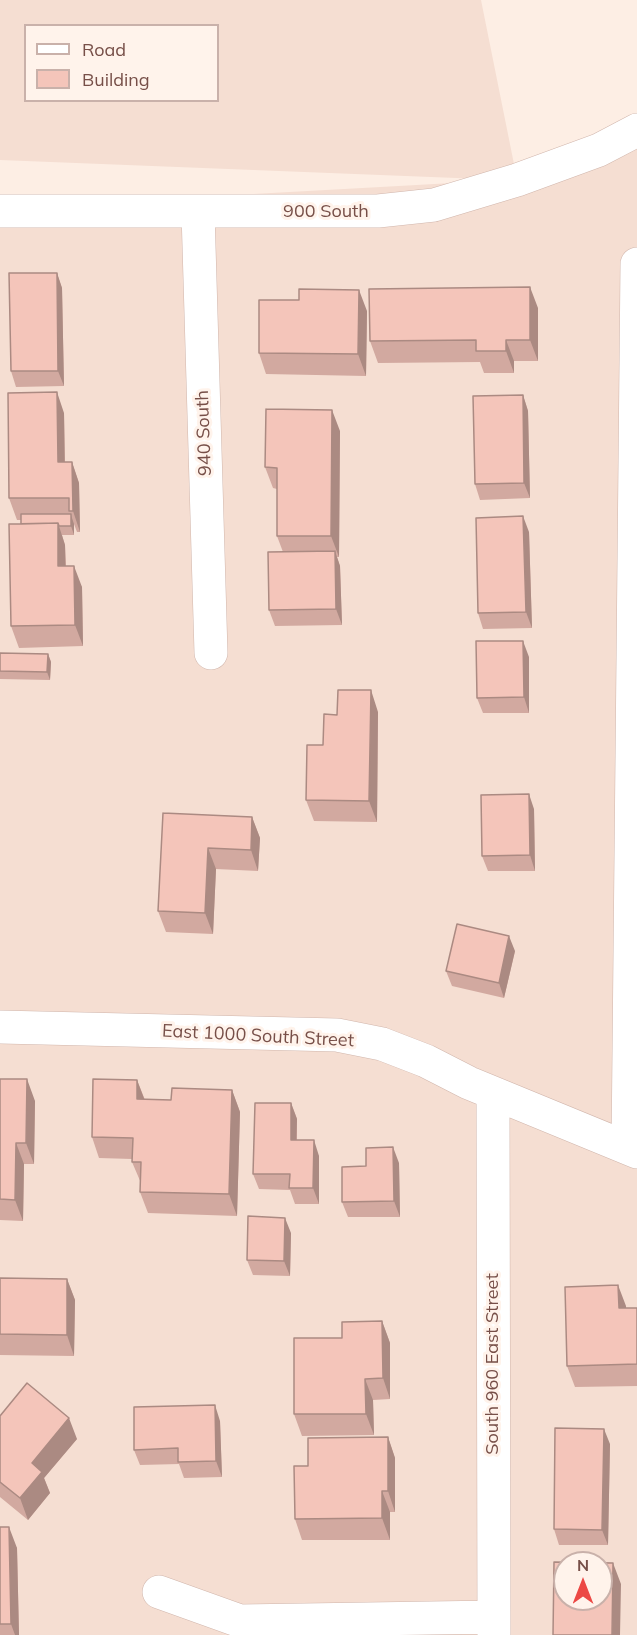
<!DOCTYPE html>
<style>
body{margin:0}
#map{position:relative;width:637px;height:1635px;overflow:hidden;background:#fdeee4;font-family:Mulish,sans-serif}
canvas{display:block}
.legend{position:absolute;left:24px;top:24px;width:195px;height:78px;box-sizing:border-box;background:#fff3eb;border:2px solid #c9b1aa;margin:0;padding:8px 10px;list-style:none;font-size:18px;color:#774f48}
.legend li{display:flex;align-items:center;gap:12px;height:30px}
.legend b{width:30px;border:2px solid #c9b1aa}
.north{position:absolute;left:553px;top:1551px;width:60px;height:60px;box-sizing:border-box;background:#fff3eb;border:2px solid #c9b1aa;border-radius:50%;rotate:0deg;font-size:16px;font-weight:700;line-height:24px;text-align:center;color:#774f48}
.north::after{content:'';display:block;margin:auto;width:21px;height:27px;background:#ec4844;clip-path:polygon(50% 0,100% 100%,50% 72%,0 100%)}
</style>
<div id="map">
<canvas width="637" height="1635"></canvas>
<ul class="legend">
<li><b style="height:8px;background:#fff"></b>Road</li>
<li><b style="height:16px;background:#f4c5ba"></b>Building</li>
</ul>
<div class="north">N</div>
</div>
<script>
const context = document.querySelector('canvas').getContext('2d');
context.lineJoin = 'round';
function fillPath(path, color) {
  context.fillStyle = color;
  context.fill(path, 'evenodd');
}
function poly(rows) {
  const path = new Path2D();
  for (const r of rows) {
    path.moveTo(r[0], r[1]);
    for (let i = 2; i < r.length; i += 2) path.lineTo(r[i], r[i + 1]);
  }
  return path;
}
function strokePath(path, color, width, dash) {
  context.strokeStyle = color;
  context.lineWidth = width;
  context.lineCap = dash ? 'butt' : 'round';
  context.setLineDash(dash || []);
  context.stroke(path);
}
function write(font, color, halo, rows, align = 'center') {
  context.font = font + ' Mulish,sans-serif';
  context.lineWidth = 6;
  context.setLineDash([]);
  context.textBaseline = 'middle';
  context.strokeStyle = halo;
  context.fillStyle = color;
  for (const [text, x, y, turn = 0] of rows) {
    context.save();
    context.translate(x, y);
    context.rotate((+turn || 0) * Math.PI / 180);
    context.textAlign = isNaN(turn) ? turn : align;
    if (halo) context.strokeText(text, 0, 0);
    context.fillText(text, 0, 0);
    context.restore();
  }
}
fillPath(poly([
 [0,0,481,0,517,179,637,124,637,1635,0,1635,0,208,507,180,0,160],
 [26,26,218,26,218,100,26,100],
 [565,1563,601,1563,601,1599,565,1599]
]), '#f5ded2');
const minor = poly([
 [0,211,378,211,434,205,517,180,599,150,637,130],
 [198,212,211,653],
 [0,1027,337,1035,382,1044,426,1061,469,1083,637,1152],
 [493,1093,494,1635],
 [628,1148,637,264],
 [159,1592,240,1621,494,1617]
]);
strokePath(minor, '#d1b6ac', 34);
strokePath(minor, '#fff', 33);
fillPath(poly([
 [57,273,62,288,64,386,16,387,11,371],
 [538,308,538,361,514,361,514,373,484,373,480,362,378,363,370,341],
 [367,311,366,376,266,374,259,353],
 [523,395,528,411,530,498,480,500,475,484],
 [64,413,65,462,72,462,79,483,80,532,77,532,74,524,74,535,62,535,65,545,66,566,82,587,83,646,19,648,11,626,21,520,17,520,9,498],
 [340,431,339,557,337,557,340,566,342,625,275,626,269,610,283,552,277,536,277,489,273,488,265,467],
 [529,532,532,628,483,629,478,613],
 [0,653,48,654,51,662,50,680,0,679],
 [529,657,529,713,483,713,477,698],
 [378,712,377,822,314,821,306,800,323,745,337,715],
 [534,809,535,871,488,871,482,856],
 [163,813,252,817,260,838,258,871,216,869,213,934,166,932,158,911],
 [515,951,504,998,452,986,446,971],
 [0,1079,35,1101,34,1164,24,1164,23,1221,0,1220],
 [137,1080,145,1100,171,1100,232,1090,240,1112,237,1216,148,1213,140,1192,141,1183,132,1162,132,1159,99,1158,92,1137],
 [291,1103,297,1119,297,1140,319,1156,319,1204,295,1204,290,1190,259,1189,253,1174],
 [399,1163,400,1217,348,1217,342,1202,366,1166],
 [291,1233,290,1276,253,1275,247,1260],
 [0,1278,67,1279,75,1300,74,1356,0,1355],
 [626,1306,626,1308,637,1308,637,1386,575,1387,567,1366],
 [382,1321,390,1343,390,1399,373,1400,374,1435,302,1436,294,1414,342,1338],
 [0,1416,77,1439,44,1478,50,1493,28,1520,0,1497],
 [220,1421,222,1477,184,1478,179,1464,140,1465,134,1450],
 [388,1437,395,1458,395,1512,390,1512,390,1540,302,1540,295,1519,308,1466],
 [610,1444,608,1545,559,1545,554,1529],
 [0,1527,17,1548,19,1635,0,1635]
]), '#d2a9a0');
fillPath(poly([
 [57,273,62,288,64,386,58,371],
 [530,287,538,308,538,361,530,340],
 [359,290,367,311,366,376,358,354],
 [506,340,514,361,514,373,506,351],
 [57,392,64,413,65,483,58,462],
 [523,395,528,411,530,498,524,483],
 [332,410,340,431,339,557,331,536],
 [72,462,79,483,80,532,73,511],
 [71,515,74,524,74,535,71,526],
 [523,516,529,532,532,628,526,612],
 [58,523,65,545,66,587,58,566],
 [335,551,340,566,342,625,336,609],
 [74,566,82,587,83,646,75,625],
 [523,641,529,657,529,713,524,697],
 [48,654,51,662,50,680,47,672],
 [371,690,378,712,377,822,369,801],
 [529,794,534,809,535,871,530,855],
 [252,817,260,838,258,871,251,850],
 [208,848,216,869,213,934,205,913],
 [509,936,515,951,504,998,499,983],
 [27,1079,35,1101,34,1164,26,1143],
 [137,1080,145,1101,137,1099],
 [232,1090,240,1112,237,1216,229,1194],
 [291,1103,297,1119,296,1155,291,1140],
 [314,1140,319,1156,319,1204,313,1188],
 [16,1143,24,1164,23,1221,15,1200],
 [393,1147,399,1163,400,1217,394,1201],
 [285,1218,291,1233,290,1276,284,1261],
 [67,1279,75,1300,74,1356,67,1335],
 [618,1285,626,1306,627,1329,619,1308],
 [382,1321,390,1343,390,1399,383,1378],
 [365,1379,373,1400,374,1435,366,1414],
 [215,1405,220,1421,222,1477,216,1461],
 [69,1418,77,1439,44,1478,50,1493,28,1520,20,1498,32,1463],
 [604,1429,610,1444,608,1545,602,1530],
 [388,1437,395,1458,395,1512,388,1491],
 [382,1491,390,1512,390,1540,382,1518],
 [9,1527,17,1548,19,1635,15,1635,11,1624],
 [613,1563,621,1584,620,1635,612,1635]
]), '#ab8a82');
const building = poly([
 [9,273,57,273,58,371,11,371,9,273],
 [530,287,530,340,506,340,506,351,476,351,476,340,370,341,369,289,530,287],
 [299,289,359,290,358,354,259,353,259,300,299,300,299,289],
 [57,392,58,462,72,462,73,511,69,511,69,498,9,498,8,393,57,392],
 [523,395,524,483,475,484,473,396,523,395],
 [266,409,332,410,331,536,277,536,277,468,265,467,266,409],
 [21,514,71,514,71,526,59,526,58,523,21,524,21,514],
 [523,516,526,612,478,613,476,518,523,516],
 [58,523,58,566,74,566,75,625,11,626,9,524,58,523],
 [335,551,336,609,269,610,268,552,335,551],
 [476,641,523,641,524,697,477,698,476,641],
 [0,653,48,654,47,672,0,671,0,653],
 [338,690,371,690,369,801,306,800,307,745,323,745,324,714,337,715,338,690],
 [529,794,530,855,482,856,481,795,529,794],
 [163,813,252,817,251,850,208,848,205,913,158,911,163,813],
 [457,924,509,936,499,983,446,971,457,924],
 [0,1079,27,1079,26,1143,16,1143,15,1200,0,1199,0,1079],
 [93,1079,137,1080,137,1099,171,1100,172,1088,232,1090,229,1194,140,1192,141,1162,132,1162,133,1138,92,1137,93,1079],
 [255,1103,291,1103,291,1140,314,1140,313,1188,289,1188,290,1174,253,1174,255,1103],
 [393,1147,394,1201,342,1202,342,1167,366,1166,366,1148,393,1147],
 [248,1216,285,1218,284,1261,247,1260,248,1216],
 [0,1278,67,1279,67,1335,0,1334,0,1278],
 [618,1285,619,1308,637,1308,637,1364,567,1366,565,1287,618,1285],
 [382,1321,383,1378,365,1379,366,1414,294,1414,294,1338,342,1338,342,1322,382,1321],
 [27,1383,69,1418,32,1463,42,1472,20,1498,0,1482,0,1416,27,1383],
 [215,1405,216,1461,178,1462,178,1448,134,1450,134,1407,215,1405],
 [555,1428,604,1429,602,1530,554,1529,555,1428],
 [388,1437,388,1491,382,1491,382,1518,295,1519,294,1466,308,1466,308,1438,388,1437],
 [0,1527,9,1527,11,1624,0,1624,0,1527],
 [554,1562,613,1563,612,1635,553,1635,554,1562],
 [565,1563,601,1563,601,1599,565,1599,565,1563]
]);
fillPath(building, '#f4c5ba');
strokePath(building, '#ab8a82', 1.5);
write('18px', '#774f48', '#fff3eb', [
 ["900 South",326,212],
 ["940 South",204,433,-92],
 ["East 1000 South Street",258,1036,3],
 ["South 960 East Street",493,1364,-90]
]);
</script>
